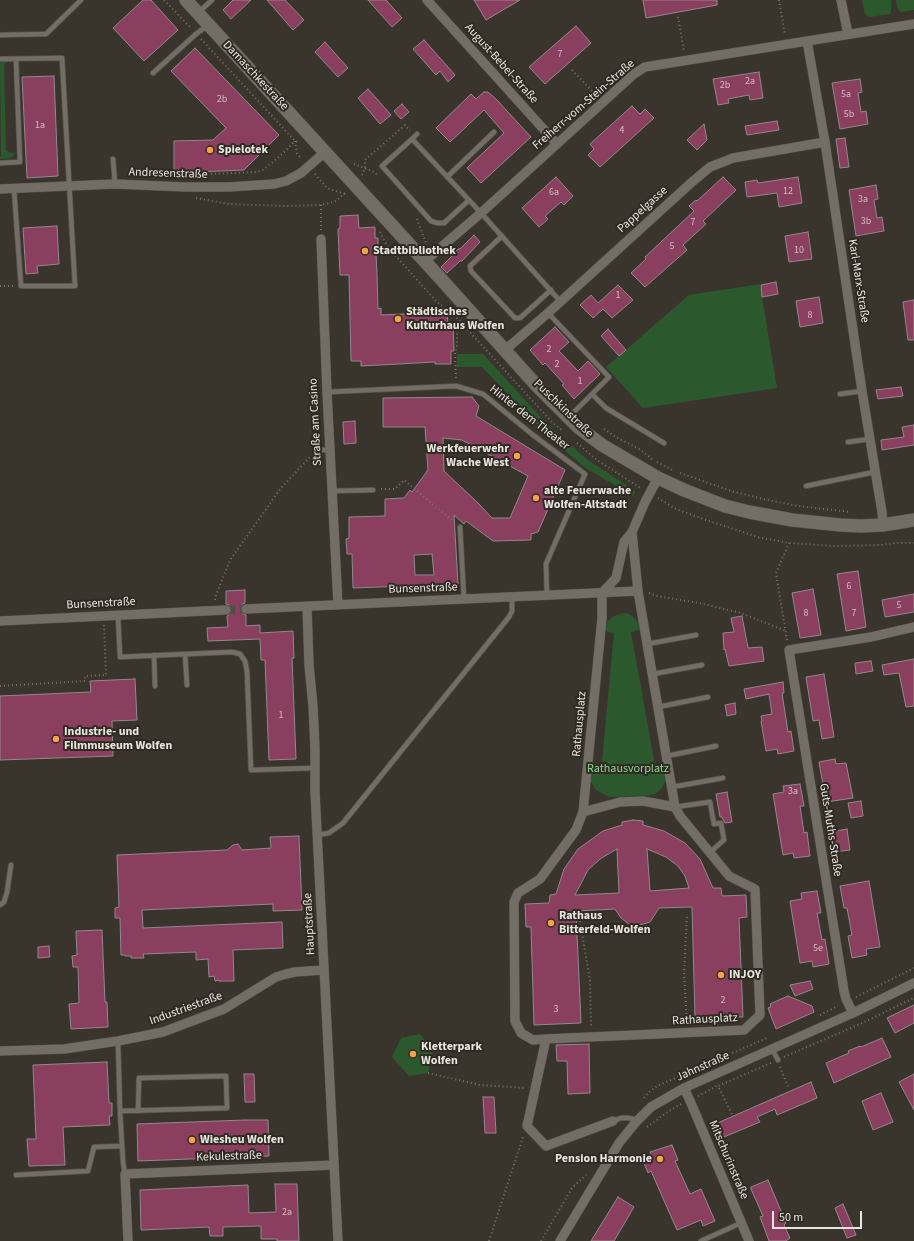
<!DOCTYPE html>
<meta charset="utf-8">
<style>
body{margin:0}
#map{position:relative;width:914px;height:1241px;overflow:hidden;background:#39352d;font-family:"Source Sans 3",sans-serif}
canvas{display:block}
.scale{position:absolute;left:772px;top:1211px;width:90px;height:18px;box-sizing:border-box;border:2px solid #e8e5e0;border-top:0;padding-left:5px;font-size:12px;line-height:14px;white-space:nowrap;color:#e8e5e0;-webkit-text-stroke:3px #2f2b23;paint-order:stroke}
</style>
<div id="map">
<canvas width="914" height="1241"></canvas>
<div class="scale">50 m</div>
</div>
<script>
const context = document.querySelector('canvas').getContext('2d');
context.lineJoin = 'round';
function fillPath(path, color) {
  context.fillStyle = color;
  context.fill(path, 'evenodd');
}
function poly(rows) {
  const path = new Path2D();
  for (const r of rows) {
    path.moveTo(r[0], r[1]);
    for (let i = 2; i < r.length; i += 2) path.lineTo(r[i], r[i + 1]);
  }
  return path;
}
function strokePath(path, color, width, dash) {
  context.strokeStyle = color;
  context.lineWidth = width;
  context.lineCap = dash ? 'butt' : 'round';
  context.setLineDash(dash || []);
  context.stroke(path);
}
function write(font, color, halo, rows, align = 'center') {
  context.font = font + ' "Source Sans 3",sans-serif';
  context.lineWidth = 4;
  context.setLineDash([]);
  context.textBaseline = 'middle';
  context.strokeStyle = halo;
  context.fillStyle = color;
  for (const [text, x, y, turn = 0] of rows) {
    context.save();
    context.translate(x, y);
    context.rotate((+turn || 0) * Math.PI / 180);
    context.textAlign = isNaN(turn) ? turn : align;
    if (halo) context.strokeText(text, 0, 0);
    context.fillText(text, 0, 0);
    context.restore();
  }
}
fillPath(poly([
 [862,0,891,0,891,12,890,14,870,17,867,16,865,14],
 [896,0,914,0,914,10,900,12,897,7],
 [0,61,6,61,4,66,6,151,16,154,10,158,3,159,0,159,0,157,1,156],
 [760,284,777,388,643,408,606,367,689,295],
 [457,354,483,354,549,426,588,460,628,486,635,492,633,496,584,467,544,432,482,367,457,367],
 [627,613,635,618,638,623,640,630,631,632,656,771,665,770,665,781,662,788,655,794,644,796,609,797,596,790,591,782,591,771,601,772,614,633,605,631,608,621,614,616,620,614],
 [420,1034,433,1051,428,1073,409,1076,392,1057,401,1038]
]), '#2c582e');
const building = poly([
 [143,0,151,0,178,30,144,61,113,28,143,0],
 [233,0,251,0,231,19,223,10,233,0],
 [267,0,285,0,304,20,293,30,267,0],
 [368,0,386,0,402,18,392,27,368,0],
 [474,0,520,0,486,20,474,0],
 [643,0,717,0,717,5,646,18,643,0],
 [576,26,591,43,545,84,529,67,576,26],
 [424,40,455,75,448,82,440,71,436,75,413,49,424,40],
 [325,42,348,68,338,77,315,52,325,42],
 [195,48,279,135,244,170,174,173,174,141,213,140,226,128,171,71,195,48],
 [759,72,763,98,750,100,749,95,728,99,729,103,718,105,713,79,759,72],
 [54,76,58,176,27,178,22,77,54,76],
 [860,79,862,92,858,93,861,112,866,111,868,124,840,129,832,83,860,79],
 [368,89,391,115,380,124,358,98,368,89],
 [484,92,488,92,496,99,531,137,481,183,467,168,504,133,484,110,450,142,436,128,471,94,476,99,484,92],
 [402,104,409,112,401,119,394,111,402,104],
 [632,106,640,114,645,109,654,118,600,167,588,155,594,149,590,144,632,106],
 [777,121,779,130,747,135,745,126,777,121],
 [704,124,707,140,697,150,687,140,704,124],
 [845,138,849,167,840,168,836,139,845,138],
 [556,177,573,196,564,205,561,202,545,216,548,219,539,227,522,208,556,177],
 [723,177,736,190,703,221,706,224,683,245,687,250,645,287,631,273,646,259,645,257,694,211,689,206,696,200,697,201,723,177],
 [798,177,802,203,779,207,777,193,747,197,745,182,757,180,758,183,798,177],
 [876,185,878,199,874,200,877,218,882,217,884,231,856,236,849,190,876,185],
 [358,215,359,228,375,227,375,238,378,238,378,254,376,254,377,274,378,309,381,308,381,315,447,312,448,323,453,323,454,351,451,351,451,364,435,364,435,362,361,366,361,361,351,361,349,275,340,275,338,229,340,228,340,216,358,215],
 [57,226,59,264,37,266,38,273,26,274,23,228,57,226],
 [808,232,812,259,789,262,785,236,808,232],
 [474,235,480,242,462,261,460,261,447,273,441,267,453,255,454,253,458,249,460,249,474,235],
 [776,282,778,294,762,297,761,285,776,282],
 [618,285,633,300,612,318,603,309,593,318,580,305,591,295,598,303,618,285],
 [819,297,823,323,800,327,796,301,819,297],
 [914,300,914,340,908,340,903,302,914,300],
 [555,327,569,342,559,351,578,371,588,361,600,374,574,399,562,385,564,384,545,363,543,365,530,350,555,327],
 [608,329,626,350,619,356,601,336,608,329],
 [901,387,903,396,878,399,876,390,901,387],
 [472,397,479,406,476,416,565,470,538,532,531,534,531,540,493,541,466,521,464,524,454,515,458,584,353,588,352,554,347,554,346,539,349,538,349,517,385,516,385,499,404,498,410,490,412,492,428,470,425,427,383,427,383,398,472,397],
 [443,438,462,440,528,476,510,518,492,518,478,503,444,471,443,438],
 [432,554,434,575,415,575,414,555,432,554],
 [355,421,356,443,344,444,343,422,355,421],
 [914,425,914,445,882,450,881,440,904,437,902,427,914,425],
 [858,571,866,627,846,631,837,574,858,571],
 [813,589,821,635,800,638,792,593,813,589],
 [245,590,245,603,242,604,240,609,241,613,246,615,246,626,260,625,260,633,293,631,294,658,292,658,296,759,269,760,265,660,261,660,260,639,208,641,207,628,228,627,227,616,231,613,232,610,231,606,226,604,226,591,245,590],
 [914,594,914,612,885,617,882,600,914,594],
 [742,616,748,648,762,647,764,661,729,666,725,649,724,650,723,633,734,632,731,618,742,616],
 [914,659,914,706,906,707,899,673,884,675,882,665,914,659],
 [871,661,873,671,856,674,855,663,871,661],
 [824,674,834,737,822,739,819,720,813,721,806,677,824,674],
 [135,679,137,720,112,721,113,756,0,760,0,696,91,692,90,681,135,679],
 [783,682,784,693,782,693,788,732,791,731,794,751,778,754,777,749,766,751,761,721,762,721,761,716,772,714,769,694,746,699,744,689,783,682],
 [735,703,736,714,727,716,725,705,735,703],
 [835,759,836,764,846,763,853,798,826,802,819,762,835,759],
 [800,784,804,806,800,806,804,833,807,832,810,856,794,858,793,853,783,855,773,794,784,792,783,786,800,784],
 [727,792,732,822,725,823,722,817,720,817,716,794,727,792],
 [861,801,863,816,851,818,848,803,861,801],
 [633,820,643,821,643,825,664,831,685,843,700,859,713,888,721,888,722,896,746,895,747,917,739,918,743,1017,695,1017,692,907,659,908,650,922,640,925,630,925,621,918,615,909,576,911,581,1023,534,1025,531,927,526,927,525,904,549,903,550,895,556,894,564,869,578,849,603,831,622,825,622,822,633,820],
 [617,849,619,893,575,895,588,870,600,859,617,849],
 [647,849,666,857,678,866,685,876,689,888,650,891,647,849],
 [847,829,850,850,834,852,831,832,847,829],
 [299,836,302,910,273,911,273,904,142,910,143,928,282,922,283,948,233,950,234,981,219,981,219,980,215,981,214,976,209,977,208,959,196,960,196,952,143,954,144,958,131,958,131,956,125,956,125,955,121,955,120,918,115,918,115,908,119,907,117,855,227,850,233,845,238,844,242,850,271,848,270,837,299,836],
 [869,881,880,947,866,949,867,955,852,958,848,936,852,935,847,908,844,908,840,886,869,881],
 [817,891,821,913,817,913,822,940,825,939,829,964,813,967,812,961,800,963,790,901,802,899,801,893,817,891],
 [102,930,105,1002,107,1002,108,1027,71,1029,69,1004,79,1003,78,967,73,967,72,956,77,955,76,931,102,930],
 [49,946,50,957,38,958,38,947,49,946],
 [810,981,813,989,795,996,790,985,810,981],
 [788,996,812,1006,814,1012,776,1029,768,1008,771,1007,770,1004,788,996],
 [914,1005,914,1023,895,1033,887,1018,914,1005],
 [882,1038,891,1057,834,1083,826,1063,849,1053,848,1051,860,1046,861,1047,882,1038],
 [589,1044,590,1093,568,1094,567,1061,557,1061,556,1045,589,1044],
 [107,1062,109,1103,112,1103,112,1116,109,1116,110,1125,63,1127,65,1165,29,1166,27,1139,36,1139,33,1065,107,1062],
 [244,1074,254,1074,255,1102,245,1102,244,1074],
 [914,1074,914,1110,899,1082,914,1074],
 [811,1082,817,1098,777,1115,775,1109,757,1117,760,1122,719,1139,713,1125,811,1082],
 [881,1093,893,1122,873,1130,862,1101,881,1093],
 [483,1097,494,1097,496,1133,485,1133,483,1097],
 [245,1120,268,1120,269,1156,138,1161,137,1124,245,1120],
 [672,1145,678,1160,675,1161,690,1194,701,1189,715,1221,703,1226,701,1220,677,1230,651,1171,648,1173,642,1158,651,1154,650,1152,672,1145],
 [768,1180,786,1223,784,1225,790,1238,786,1241,769,1241,760,1217,763,1216,751,1189,751,1187,768,1180],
 [275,1184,297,1184,299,1241,277,1241,277,1239,261,1239,261,1226,223,1227,223,1236,210,1236,209,1227,141,1230,140,1190,248,1185,249,1213,276,1212,275,1184],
 [618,1197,634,1207,614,1241,591,1241,618,1197],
 [843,1204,856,1235,847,1238,835,1208,843,1204]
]);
fillPath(building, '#8a3f5e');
strokePath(building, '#93888c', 1);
strokePath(poly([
 [226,610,246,609]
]), '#534f48', 9, [9, 4.5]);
const lane = poly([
 [199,12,212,0],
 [0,35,46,34,81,0],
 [0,59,62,58,75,286,21,286,14,189],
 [153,73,196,34,207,26],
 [412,139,417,134],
 [113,159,115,184],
 [0,163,20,162,16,59],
 [447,177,494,132],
 [469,200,444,223,437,223,431,221,382,166,412,139,481,213,560,301],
 [502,236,470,266,471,271,515,318,520,318,551,290],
 [548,313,609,377,570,416],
 [327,392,456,386,483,394,533,435,585,474,546,564,547,596],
 [592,394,606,408,664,443],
 [840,394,862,391],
 [848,442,870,439],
 [316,450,330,450],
 [806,486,875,472],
 [332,491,373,490],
 [460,527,464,599],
 [118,616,120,657,232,652,240,654,245,661,247,671,251,770,315,768],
 [647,644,696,635],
 [185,654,187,685],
 [154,655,155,686],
 [653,674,702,665],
 [658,707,708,697],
 [667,756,716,746],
 [672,787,723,778],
 [675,807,710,802,714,824,721,823,724,840,709,853],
 [318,835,329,833,343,823,509,617,512,611,512,598],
 [0,905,4,902,7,892,11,865],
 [118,1041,120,1111,227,1108,226,1076,139,1078,138,1111],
 [772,1049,778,1060],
 [120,1111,123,1162,125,1174],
 [613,1121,621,1118,628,1118,633,1119,636,1122],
 [16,1175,88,1171,94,1147,122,1146],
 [701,1241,741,1223]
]);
const street = poly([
 [427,0,557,144],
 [841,0,848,34],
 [807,41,825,142,862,391,882,512,883,525],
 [0,189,115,184,185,187,229,187,274,184,286,181,301,173,325,152],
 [321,239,327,392,338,605],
 [425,261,481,213,634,74,645,67,914,24],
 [505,350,548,313,692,182,710,167,733,158,825,142],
 [602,593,602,618,583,812,620,802,643,801,675,807,638,591],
 [602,593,616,578,624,542,632,532,645,502,658,478],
 [307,607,309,665,313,706,315,749,315,792,338,1241],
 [246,609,638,591,632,532],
 [0,621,226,610],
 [583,812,576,830,540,879,518,893,514,902,515,1021,521,1033,533,1040,546,1039,527,1126,546,1146,613,1121],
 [853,1013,846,999,844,991,789,650,871,637,914,627],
 [546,1039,744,1030,760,1015,755,889,729,876,680,816,675,807],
 [0,1051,64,1049,118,1041,163,1032,224,1009,276,977,286,974,295,972,324,970],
 [684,1088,691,1103,749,1241],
 [128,1241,125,1174,334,1165],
 [560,1241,619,1143,636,1122,651,1107,684,1088,853,1013,914,983]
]);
const secondary = poly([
 [186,0,441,279,537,386,578,427,602,445,658,478,684,490,725,506,749,512,792,520,841,525,861,526,883,525,914,520]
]);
strokePath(lane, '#54504a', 6);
strokePath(street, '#54504a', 10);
strokePath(secondary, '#54504a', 14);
strokePath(poly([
 [164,0,191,28],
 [779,0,785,35],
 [678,17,684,51],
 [201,39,295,141,298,142],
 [572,70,596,95],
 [295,141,297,154,302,159],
 [354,164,372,171,379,176],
 [315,174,327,188,345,194],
 [362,175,365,168,365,160,405,125,410,131],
 [203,176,211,174,256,172,263,170,279,157,295,141],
 [196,198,229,204,285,206,321,205,330,203,336,201,345,193],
 [321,205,321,230],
 [417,219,426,243],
 [380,232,387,246,436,301,457,318,528,396,553,423,563,431],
 [0,286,13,286],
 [456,378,455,353,457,348,457,319],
 [604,429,616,437,641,450,653,460],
 [577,443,597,460,642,489],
 [657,462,674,471],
 [680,473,731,491,763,499,798,506,851,512],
 [381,489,395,489,404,480,454,522],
 [658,498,676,509,706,520,743,532,757,537,789,543,834,546,881,545,895,543,914,543],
 [649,593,657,596,699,603,741,613,786,631],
 [215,600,216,595,230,560,281,488,311,456],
 [787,640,776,573,789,543],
 [0,686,85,681,85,676,106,675,104,625],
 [580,921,590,981,591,1026],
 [856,997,914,968],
 [820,1015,838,1006],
 [687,1022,684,975,687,914],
 [784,1057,860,1024,914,998],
 [780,1067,789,1089],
 [428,1073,480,1085,525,1088],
 [698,1096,717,1086],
 [644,1098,648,1093,657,1086,767,1038],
 [732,1114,718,1086,771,1063],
 [647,1127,666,1113,681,1104],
 [489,1241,523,1137],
 [541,1241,572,1188,586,1175]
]), '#78756e', 2, [1, 3]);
strokePath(lane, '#736e65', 4.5);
strokePath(street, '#736e65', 9);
strokePath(secondary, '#736e65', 13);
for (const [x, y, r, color] of [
 [210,150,4,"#f7a148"],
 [365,251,4,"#f7a148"],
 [398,319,4,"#f7a148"],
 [517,456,4,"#f7a148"],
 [536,498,4,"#f7a148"],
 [56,739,4,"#f7a148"],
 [551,923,4,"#f7a148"],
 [721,975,4,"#f7a148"],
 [413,1054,4,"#f7a148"],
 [192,1140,4,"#f7a148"],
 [660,1159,4,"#f7a148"]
]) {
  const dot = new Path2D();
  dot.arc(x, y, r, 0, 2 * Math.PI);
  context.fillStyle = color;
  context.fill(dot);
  strokePath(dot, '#2f2b23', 1.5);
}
write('10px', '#d0bcc0', null, [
 ["7",560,55],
 ["2a",750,82],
 ["2b",725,86],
 ["5a",846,95],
 ["2b",222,100],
 ["5b",849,115],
 ["1a",40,126],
 ["4",622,131],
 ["12",788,192],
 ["6a",554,193],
 ["3a",863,200],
 ["3b",866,222],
 ["7",693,223],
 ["5",672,247],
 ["10",799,251],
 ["1",618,296],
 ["8",810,316],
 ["2",549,350],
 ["2",557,365],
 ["1",580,382],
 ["6",849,587],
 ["5",899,606],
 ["8",806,614],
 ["7",854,614],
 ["1",281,716],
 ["3a",793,792],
 ["5e",818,949],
 ["2",723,1001],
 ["3",556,1010],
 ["2a",287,1213]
]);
write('12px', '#e8e5e0', '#2f2b23', [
 ["August-Bebel-Straße",501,64,48],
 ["Damaschkestraße",255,76,47],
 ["Freiherr-vom-Stein-Straße",584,105,-41],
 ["Andresenstraße",168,174,2],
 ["Pappelgasse",643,210,-42],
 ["Karl-Marx-Straße",858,281,81],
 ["Puschkinstraße",563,409,44],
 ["Hinter dem Theater",529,418,38],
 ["Straße am Casino",316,422,-93],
 ["Bunsenstraße",423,589,-2],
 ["Bunsenstraße",101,604,-3],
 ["Rathausplatz",580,724,-85],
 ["Guts-Muths-Straße",830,830,81],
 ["Hauptstraße",310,924,-93],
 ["Industriestraße",186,1009,-20],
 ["Rathausplatz",705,1020,-3],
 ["Jahnstraße",703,1067,-24],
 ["Kekulestraße",229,1157,-2],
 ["Mitschurinstraße",728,1160,67]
]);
write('bold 12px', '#e8e5e0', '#2f2b23', [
 ["Spielotek",218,150],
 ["Stadtbibliothek",373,251],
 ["Städtisches",406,312],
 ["Kulturhaus Wolfen",406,326],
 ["Werkfeuerwehr",509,449,"right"],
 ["Wache West",509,463,"right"],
 ["alte Feuerwache",544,491],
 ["Wolfen-Altstadt",544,505],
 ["Industrie- und",64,732],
 ["Filmmuseum Wolfen",64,746],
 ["Rathaus",559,916],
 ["Bitterfeld-Wolfen",559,930],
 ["INJOY",729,975],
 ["Kletterpark",421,1047],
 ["Wolfen",421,1061],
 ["Wiesheu Wolfen",200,1140],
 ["Pension Harmonie",652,1159,"right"]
], 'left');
write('12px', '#85d987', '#2f2b23', [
 ["Rathausvorplatz",628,769]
]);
</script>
